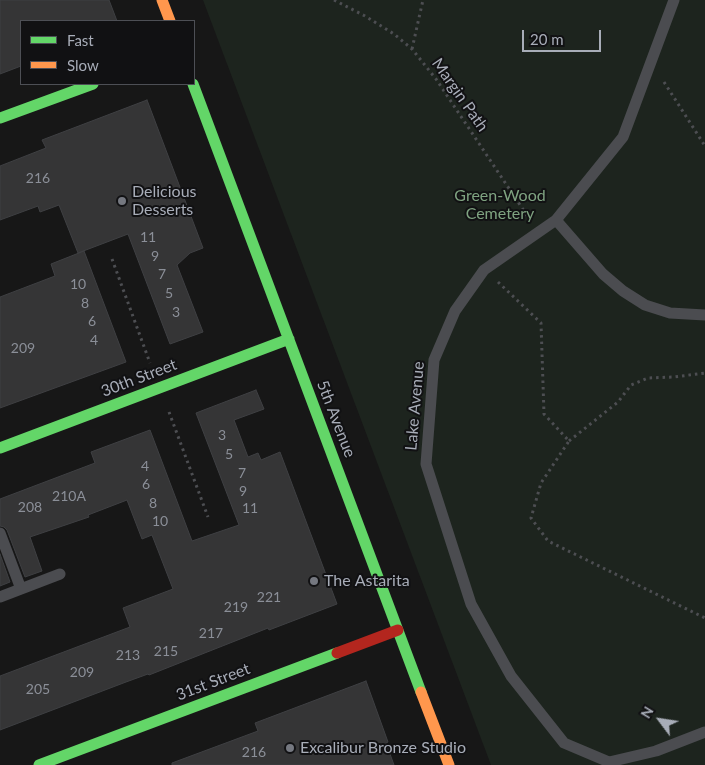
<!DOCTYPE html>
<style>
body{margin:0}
#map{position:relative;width:705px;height:765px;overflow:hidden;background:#171717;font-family:Lato,sans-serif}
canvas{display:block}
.legend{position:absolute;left:20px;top:20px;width:175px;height:65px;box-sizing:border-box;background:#111113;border:1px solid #4d4f55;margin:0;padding:6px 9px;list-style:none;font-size:15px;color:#a8adb8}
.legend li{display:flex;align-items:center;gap:10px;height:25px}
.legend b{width:25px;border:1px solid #4d4f55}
.north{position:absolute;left:635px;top:695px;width:50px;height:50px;-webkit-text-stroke:4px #111113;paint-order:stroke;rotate:301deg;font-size:14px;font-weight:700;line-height:20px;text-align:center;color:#a8adb8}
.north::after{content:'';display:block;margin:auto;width:18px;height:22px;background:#a8adb8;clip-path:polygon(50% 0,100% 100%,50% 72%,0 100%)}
.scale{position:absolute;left:522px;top:30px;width:79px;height:22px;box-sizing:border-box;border:2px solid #a8adb8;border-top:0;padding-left:6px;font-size:15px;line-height:18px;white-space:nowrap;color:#a8adb8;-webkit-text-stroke:4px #111113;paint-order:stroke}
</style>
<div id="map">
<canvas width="705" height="765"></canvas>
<ul class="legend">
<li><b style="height:6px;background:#63d668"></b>Fast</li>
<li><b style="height:6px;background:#ff974d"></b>Slow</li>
</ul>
<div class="north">N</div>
<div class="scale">20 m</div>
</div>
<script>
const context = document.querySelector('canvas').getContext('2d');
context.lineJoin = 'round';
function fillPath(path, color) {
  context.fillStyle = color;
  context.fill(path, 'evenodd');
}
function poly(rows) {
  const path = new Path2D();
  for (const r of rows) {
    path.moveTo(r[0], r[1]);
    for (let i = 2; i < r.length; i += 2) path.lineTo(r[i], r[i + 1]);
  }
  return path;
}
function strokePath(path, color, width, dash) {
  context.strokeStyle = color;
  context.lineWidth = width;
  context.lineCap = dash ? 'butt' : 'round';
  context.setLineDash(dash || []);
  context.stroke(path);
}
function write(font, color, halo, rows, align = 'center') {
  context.font = font + ' Lato,sans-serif';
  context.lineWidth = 4;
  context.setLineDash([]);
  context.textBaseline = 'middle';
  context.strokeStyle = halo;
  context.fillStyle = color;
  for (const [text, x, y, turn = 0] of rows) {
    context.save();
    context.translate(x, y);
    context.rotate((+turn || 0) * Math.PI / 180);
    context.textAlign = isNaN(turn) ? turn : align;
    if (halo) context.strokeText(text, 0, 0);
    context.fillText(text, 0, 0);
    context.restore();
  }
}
fillPath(poly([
 [203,0,705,0,705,765,491,765]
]), '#1d241e');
const building = poly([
 [0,0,109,0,117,21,21,21,21,66,0,74,0,0],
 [147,100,203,248,190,253,177,265,203,332,170,344,128,234,78,253,59,205,40,212,38,206,0,220,0,166,46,148,42,140,147,100],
 [84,251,126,362,0,408,0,297,55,276,51,264,84,251],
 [256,390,264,409,234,420,248,457,258,453,261,460,280,452,337,604,269,630,268,628,149,675,148,674,126,682,0,730,0,676,130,627,123,608,173,589,152,535,142,539,127,500,88,515,89,517,30,537,42,571,25,577,7,530,4,527,0,526,0,499,95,463,91,452,150,430,192,541,239,525,196,413,256,390],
 [0,554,10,582,0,586,0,554],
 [366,681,388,742,386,743,394,765,172,765,172,763,258,731,255,723,366,681]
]);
fillPath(building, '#353536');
strokePath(building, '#3f4043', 1);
strokePath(poly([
 [334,0,365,16,394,34,412,49,436,79,528,217],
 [412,49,423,0],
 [664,82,705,146],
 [112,259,150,363],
 [498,282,541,323,544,414,569,441,541,483,531,518,548,541,705,618],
 [169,412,208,517],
 [569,441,618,402,631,385,648,378,674,377,705,373]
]), '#4d4e52', 3, [2.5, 4]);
strokePath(poly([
 [674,0,623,137,556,220,484,270,455,311,434,360,426,464,471,604,511,676,564,743,609,762,656,751,705,732],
 [556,220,603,274,623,291,645,305,670,313,705,315],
 [0,533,21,589],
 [0,597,60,574]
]), '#4b4c50', 11);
strokePath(poly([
 [193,84,421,692],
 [0,118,93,84],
 [0,448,289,339],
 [39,765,337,653]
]), '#63d668', 11);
strokePath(poly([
 [162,0,170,21],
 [421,692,449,765]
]), '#ff974d', 11);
strokePath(poly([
 [337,653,398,630]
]), '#b3261e', 11);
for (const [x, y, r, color] of [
 [122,201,5,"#757880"],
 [314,581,5,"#757880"],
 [290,748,5,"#757880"]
]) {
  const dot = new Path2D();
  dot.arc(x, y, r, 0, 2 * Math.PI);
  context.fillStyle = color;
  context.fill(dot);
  strokePath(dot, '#111113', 2);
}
write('14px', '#8b8f98', null, [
 ["216",38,178],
 ["11",148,237],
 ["9",155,256],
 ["7",162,274],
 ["10",78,284],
 ["5",169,293],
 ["8",85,303],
 ["3",176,312],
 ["6",92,321],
 ["4",94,340],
 ["209",23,348],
 ["3",222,435],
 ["5",229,454],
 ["4",145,466],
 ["7",242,473],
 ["6",146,484],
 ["9",243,491],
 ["210A",69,496],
 ["8",153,503],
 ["208",30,507],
 ["11",250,508],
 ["10",160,521],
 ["221",269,597],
 ["219",236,607],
 ["217",211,633],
 ["215",166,651],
 ["213",128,655],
 ["209",82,672],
 ["205",38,689],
 ["216",254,752]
]);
write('16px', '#a8adb8', '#111113', [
 ["Margin Path",460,95,55],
 ["30th Street",139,378,-21],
 ["Lake Avenue",415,406,-85],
 ["5th Avenue",336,419,69],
 ["31st Street",213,682,-21]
]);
write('16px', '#a8adb8', '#111113', [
 ["Delicious",132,192],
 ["Desserts",132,210],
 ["The Astarita",324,581],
 ["Excalibur Bronze Studio",300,748]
], 'left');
write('16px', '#7fa381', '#111113', [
 ["Green-Wood",500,196],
 ["Cemetery",500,214]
]);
</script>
